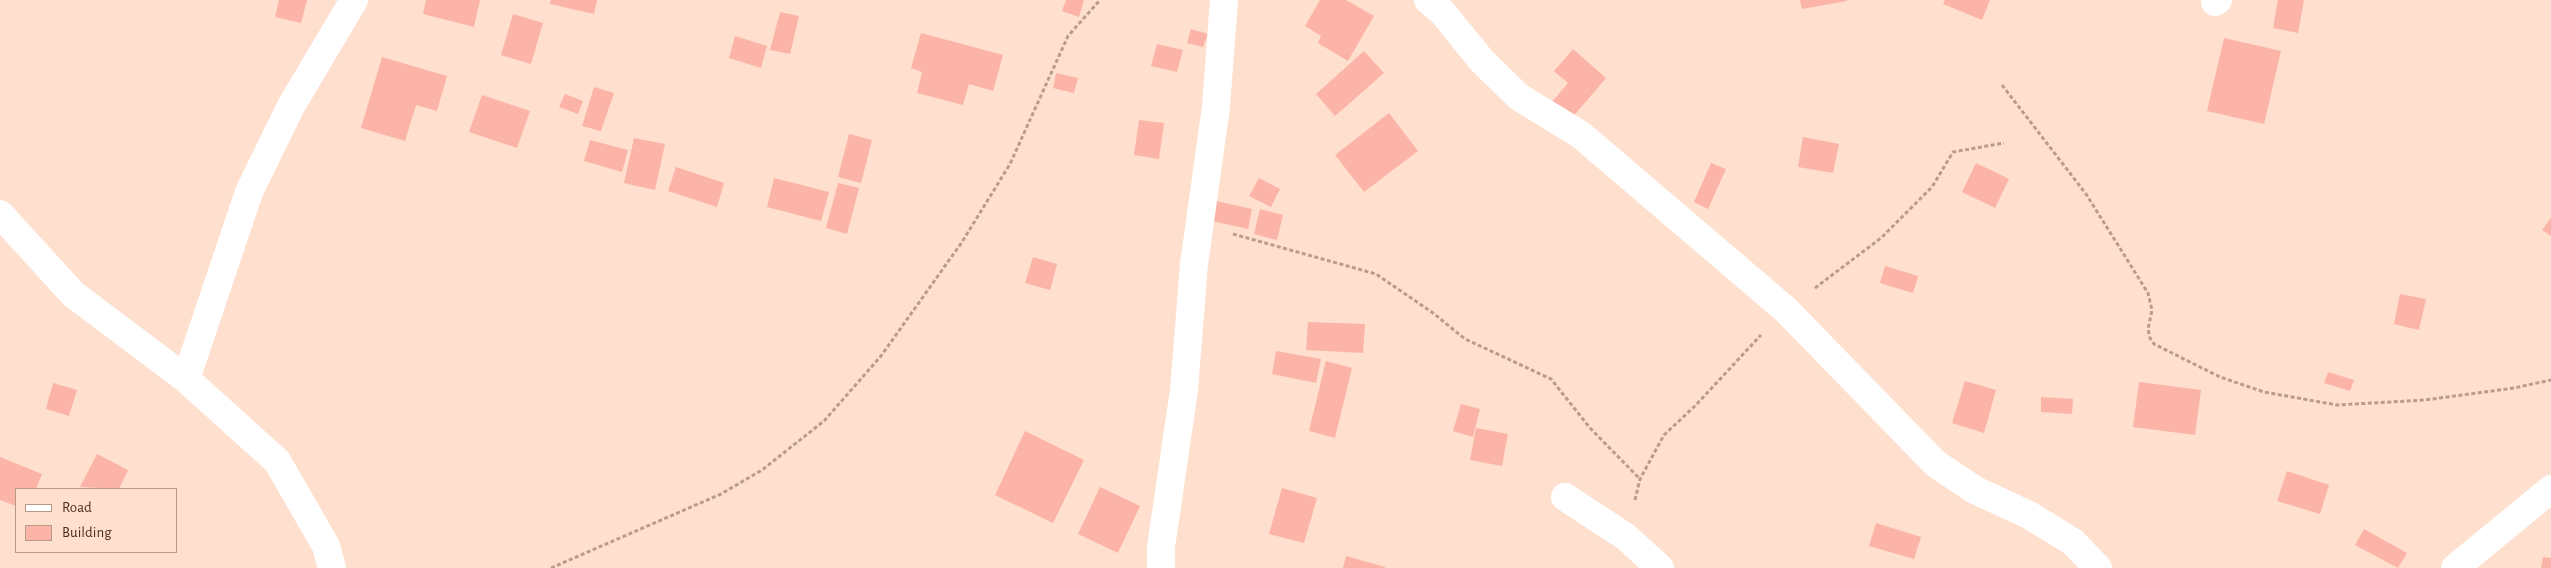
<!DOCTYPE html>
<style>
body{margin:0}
#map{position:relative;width:2551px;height:568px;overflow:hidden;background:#ffdfce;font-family:"Alegreya Sans",sans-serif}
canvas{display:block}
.legend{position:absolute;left:15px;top:488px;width:162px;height:65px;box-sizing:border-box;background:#ffdfce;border:1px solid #b89987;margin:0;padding:6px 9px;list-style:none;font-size:15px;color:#4e2f1d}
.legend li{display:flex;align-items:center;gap:10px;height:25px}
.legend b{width:25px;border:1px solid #b89987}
</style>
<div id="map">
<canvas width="2551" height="568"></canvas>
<ul class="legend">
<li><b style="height:6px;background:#fff"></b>Road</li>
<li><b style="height:14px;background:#fbb4a7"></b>Building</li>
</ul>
</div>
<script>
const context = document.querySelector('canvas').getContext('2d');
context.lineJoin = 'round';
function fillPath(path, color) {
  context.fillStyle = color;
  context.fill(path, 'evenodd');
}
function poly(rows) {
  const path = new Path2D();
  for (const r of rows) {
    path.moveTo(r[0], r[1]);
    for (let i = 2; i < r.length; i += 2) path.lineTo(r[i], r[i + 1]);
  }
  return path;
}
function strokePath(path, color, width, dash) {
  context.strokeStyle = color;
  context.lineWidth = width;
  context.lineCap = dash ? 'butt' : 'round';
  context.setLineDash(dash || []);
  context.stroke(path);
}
fillPath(poly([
 [279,0,307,0,301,23,275,17],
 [426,0,480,0,474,27,423,14],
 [551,0,597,0,594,14,550,4],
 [1066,0,1084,0,1079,17,1062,11],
 [1320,0,1346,0,1374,16,1348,61,1318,43,1321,36,1305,26],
 [1800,0,1847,0,1847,1,1802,9],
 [1945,0,1990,0,1982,20,1943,4],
 [2278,0,2304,0,2298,33,2273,28],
 [780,12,799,16,790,54,770,50],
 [513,14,543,23,531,64,501,55],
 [1191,29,1208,34,1203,47,1187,43],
 [921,33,1003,55,993,91,969,84,963,105,917,93,922,72,911,68],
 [735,36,767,46,761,68,729,58],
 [2224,38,2281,51,2264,124,2207,111],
 [1157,44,1183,50,1177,72,1151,66],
 [1573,49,1606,78,1572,118,1552,102,1568,83,1554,71],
 [1364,51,1384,73,1335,116,1316,94],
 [382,57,447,76,437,111,416,105,405,141,361,128],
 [1056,73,1078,78,1074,93,1053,88],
 [594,87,614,93,601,131,582,126],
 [565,94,583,101,578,114,559,107],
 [482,95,530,111,517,148,469,132],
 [1389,113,1418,151,1364,192,1335,155],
 [1139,120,1164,123,1159,159,1134,155],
 [849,134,872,140,861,183,838,177],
 [1803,137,1839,144,1833,173,1798,167],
 [634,138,665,144,655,190,624,183],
 [590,140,628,150,622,172,584,161],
 [1711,163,1726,169,1708,209,1694,202],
 [1976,163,2009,179,1995,208,1962,192],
 [676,167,724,183,717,207,668,191],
 [774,178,829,192,821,221,767,207],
 [1259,178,1280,189,1271,207,1249,196],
 [838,183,859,188,847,234,826,228],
 [1216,201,1252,209,1248,229,1212,221],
 [1260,209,1283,215,1277,240,1254,234],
 [2551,218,2551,236,2542,230],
 [1033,257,1057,264,1050,290,1025,283],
 [1885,266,1918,276,1913,293,1880,283],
 [2400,294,2426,299,2419,330,2394,324],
 [1308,322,1365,324,1363,353,1306,350],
 [1276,351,1321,359,1316,383,1272,374],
 [1326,361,1352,368,1335,438,1309,431],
 [2328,372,2354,380,2350,391,2324,383],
 [1965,381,1996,390,1984,433,1952,423],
 [2139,382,2201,390,2195,435,2133,427],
 [53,383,77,390,69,416,46,409],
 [2041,397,2073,399,2072,414,2041,412],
 [1461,404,1480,409,1473,437,1453,431],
 [1476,428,1508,434,1502,466,1470,460],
 [1025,431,1084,460,1053,523,995,495],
 [97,454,128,470,119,489,80,487],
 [0,457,42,474,36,489,16,489,16,506,0,500],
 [2287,471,2329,485,2320,514,2277,501],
 [1100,487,1140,506,1118,553,1078,534],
 [1282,488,1317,498,1304,543,1269,534],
 [1876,523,1921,537,1914,559,1869,546],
 [2364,529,2407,553,2398,568,2355,545],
 [1346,556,1385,567,1385,568,1343,568],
 [2543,557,2551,558,2551,568,2541,568]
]), '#fbb4a7');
strokePath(poly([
 [2002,85,2086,194,2148,293,2152,310,2148,329,2150,338,2154,344,2220,377,2264,392,2337,405,2425,400,2514,388,2551,380],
 [1233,234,1376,274,1433,313,1465,339,1551,379,1590,428,1640,479],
 [1815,288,1881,238,1932,187,1953,152,2004,143],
 [1635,500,1640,479,1664,435,1695,406,1761,335],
 [551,568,721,494,762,470,824,421,881,356,962,242,1010,164,1068,36,1100,0]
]), '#bb9c8a', 3, [4, 2.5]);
strokePath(poly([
 [1428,0,1443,13,1482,61,1519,97,1581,135,1786,310,1936,464,1975,490,2029,515,2073,542,2098,568],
 [2215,2,2218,0],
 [0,214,73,294,186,379,277,461,326,546,332,568],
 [186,379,249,192,291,106,354,0],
 [1565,497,1626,537,1660,568],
 [1161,568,1161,547,1184,390,1194,264,1216,107,1224,0],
 [2455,568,2551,489]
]), '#fff', 28);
</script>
